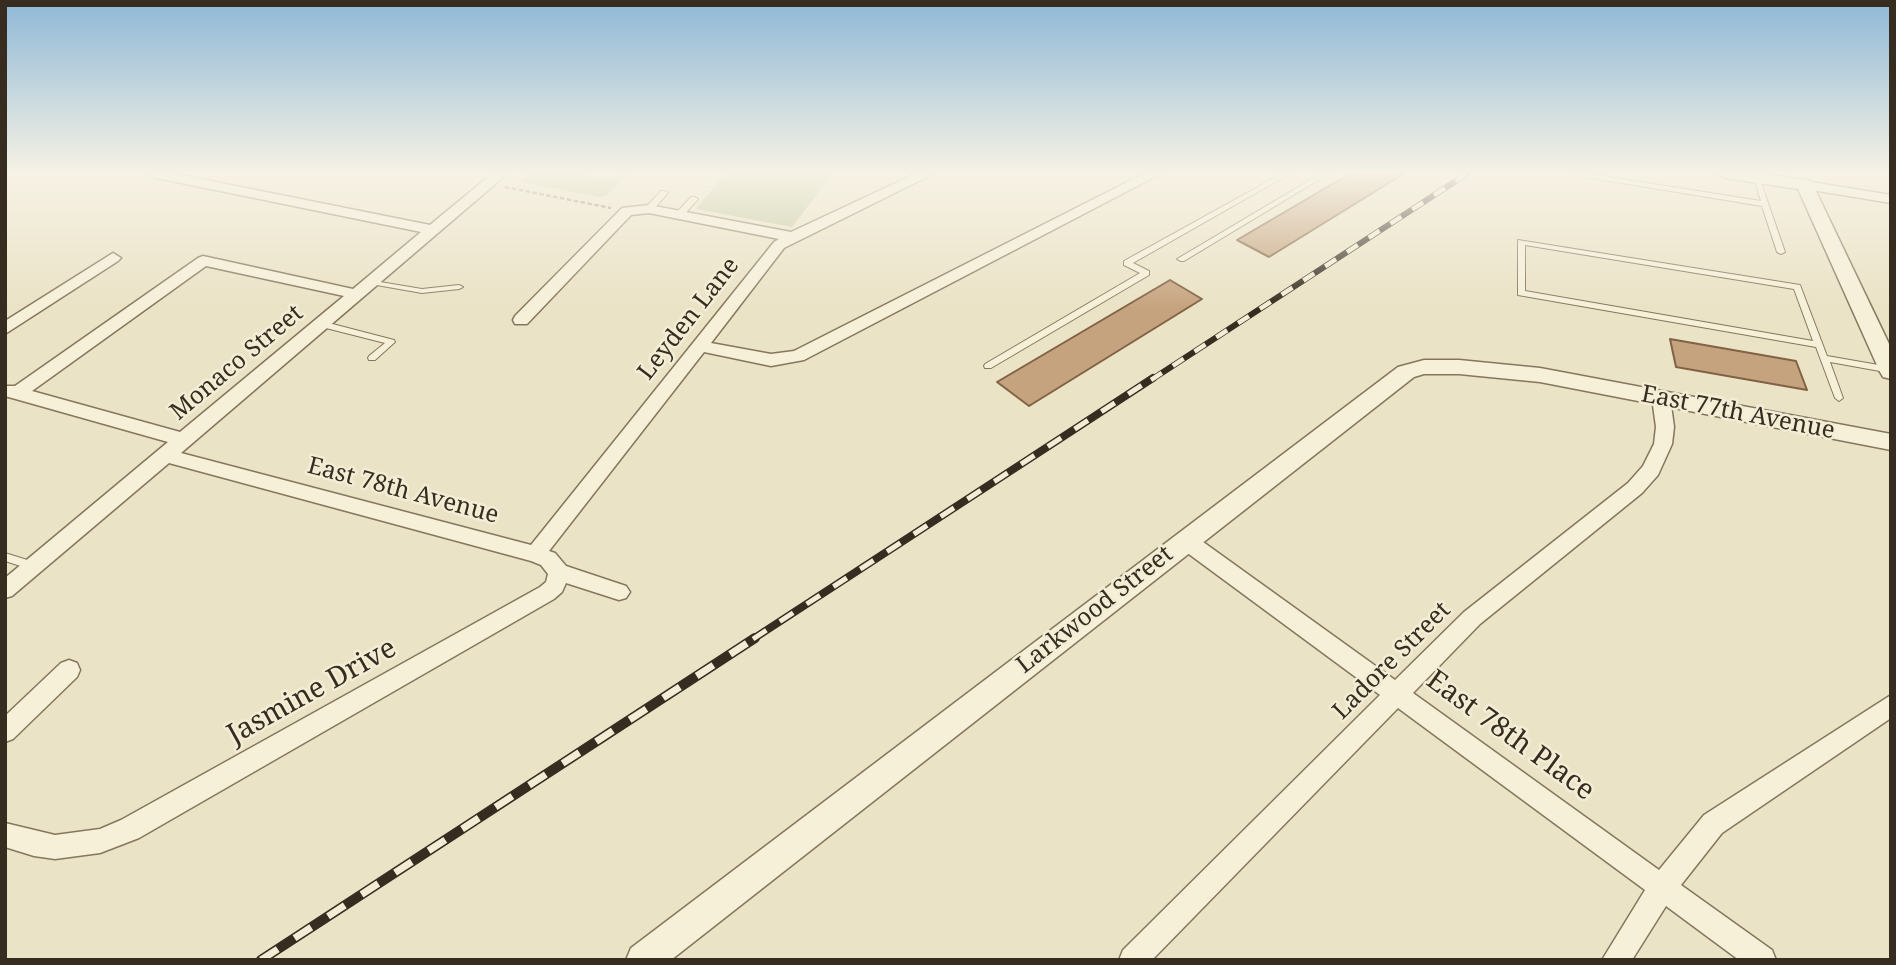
<!DOCTYPE html>
<style>
body{margin:0}
#map{position:relative;width:1896px;height:965px;overflow:hidden;background:#ebe3c6;font-family:"Noto Serif",serif}
canvas{display:block}
.frame{position:absolute;inset:0;border:7px solid #362c20;pointer-events:none}
</style>
<div id="map">
<canvas width="1896" height="965"></canvas>
<div class="frame"></div>
</div>
<script>
const context = document.querySelector('canvas').getContext('2d');
context.lineJoin = 'round';
function fillPath(path, color) {
  context.fillStyle = color;
  context.fill(path, 'evenodd');
}
function poly(rows) {
  const path = new Path2D();
  for (const r of rows) {
    path.moveTo(r[0], r[1]);
    for (let i = 2; i < r.length; i += 2) path.lineTo(r[i], r[i + 1]);
  }
  return path;
}
function strokePath(path, color, width, dash) {
  context.strokeStyle = color;
  context.lineWidth = width;
  context.lineCap = dash ? 'butt' : 'round';
  context.setLineDash(dash || []);
  context.stroke(path);
}
function write(font, color, halo, rows, align = 'center') {
  context.font = font + ' "Noto Serif",serif';
  context.lineWidth = 5;
  context.setLineDash([]);
  context.textBaseline = 'middle';
  context.strokeStyle = halo;
  context.fillStyle = color;
  for (const [text, x, y, turn = 0] of rows) {
    context.save();
    context.translate(x, y);
    context.rotate((+turn || 0) * Math.PI / 180);
    context.textAlign = isNaN(turn) ? turn : align;
    if (halo) context.strokeText(text, 0, 0);
    context.fillText(text, 0, 0);
    context.restore();
  }
}
fillPath(poly([
 [531,173,581,173,594,178,613,179,621,173,630,173,606,196,599,197,516,181],
 [726,173,833,173,792,227,696,209]
]), '#bfc89b');
const building = poly([
 [1351,173,1405,173,1269,257,1237,240,1351,173],
 [1170,280,1202,299,1029,406,997,382,1170,280],
 [1670,339,1796,361,1807,390,1676,367,1670,339]
]);
fillPath(building, '#c6a37f');
strokePath(building, '#826245', 2);
const service = poly([
 [1283,173,1291,173,1133,263,1149,271,1149,275,991,368,985,368,984,366,985,364,1140,273,1124,265,1124,261,1283,173],
 [1322,173,1330,173,1184,261,1181,261,1177,259,1322,173],
 [1570,173,1584,173,1761,201,1754,178,1759,177,1785,252,1781,254,1777,252,1762,206,1573,175,1570,173],
 [661,191,664,191,668,193,652,211,646,211,646,207,661,191],
 [691,197,694,197,698,199,682,217,676,217,676,213,691,197],
 [1518,240,1800,285,1827,356,1890,367,1891,373,1830,362,1843,398,1839,401,1835,398,1816,347,1518,295,1518,240],
 [1525,245,1794,289,1813,341,1525,291,1525,245],
 [368,280,422,289,459,285,463,287,459,289,422,293,371,284,367,282,368,280],
 [321,321,394,340,395,342,375,360,369,360,368,358,369,356,385,343,318,326,317,324,318,322,321,321],
 [5,553,37,563,38,566,37,569,33,570,5,561,5,553]
]);
const minor = poly([
 [145,173,171,173,430,225,493,173,508,173,181,453,531,545,774,242,779,239,649,213,631,215,527,324,515,324,513,320,515,316,622,208,649,205,791,232,917,173,935,173,784,248,711,343,771,354,794,351,1145,173,1162,173,804,360,771,366,704,352,549,551,555,553,566,566,626,586,630,592,626,598,619,600,566,583,562,592,554,599,139,838,100,853,55,859,34,856,5,847,5,823,55,835,100,829,121,820,540,587,546,582,548,574,541,565,531,561,169,463,12,596,5,598,5,578,168,442,5,396,5,386,15,386,198,258,203,256,353,289,421,232,152,177,145,173],
 [206,266,344,296,180,432,32,391,206,266],
 [1805,181,1891,195,1891,203,1800,188,1800,182,1805,181],
 [113,253,121,258,118,261,5,334,5,321,113,253],
 [1661,392,1670,398,1674,427,1672,444,1658,475,1642,493,1480,624,1413,693,1659,870,1704,815,1891,695,1891,718,1722,833,1681,885,1772,950,1776,960,1739,960,1666,906,1632,960,1602,960,1645,890,1398,708,1152,960,1119,960,1123,950,1380,695,1178,546,1175,540,1178,534,1185,532,1192,534,1395,680,1464,612,1628,483,1643,466,1654,444,1656,427,1652,398,1661,392],
 [69,660,77,663,80,670,77,677,13,739,5,742,5,716,61,663,69,660]
]);
const tertiary = poly([
 [1716,173,1759,173,1811,181,1891,348,1891,379,1883,377,1880,372,1798,189,1725,178,1716,173],
 [1424,360,1459,360,1540,368,1891,434,1891,450,1540,382,1459,374,1424,374,1414,377,671,960,626,960,631,948,1398,367,1424,360]
]);
strokePath(service, '#85765d', 2);
strokePath(minor, '#85765d', 3);
strokePath(tertiary, '#85765d', 3);
strokePath(poly([
 [505,187,611,208]
]), '#85765d', 2.5, [4.5, 2.5]);
fillPath(service, '#f6f0d9');
fillPath(minor, '#f6f0d9');
fillPath(tertiary, '#f6f0d9');
const railFar2 = poly([
 [1151,380,1468,173]
]);
const railFar1 = poly([
 [753,639,1153,378]
]);
const rail = poly([
 [261,960,755,638]
]);
strokePath(railFar2, '#362c20', 6);
strokePath(railFar1, '#362c20', 8);
strokePath(rail, '#362c20', 10);
strokePath(railFar2, '#f3edd5', 4.5, [13]);
strokePath(railFar1, '#f3edd5', 5, [16]);
strokePath(rail, '#f3edd5', 7, [20]);
const sky = context.createLinearGradient(0, 0, 0, 308);
sky.addColorStop(0, '#8eb8d6');
sky.addColorStop(0.56, '#f6f2e5');
sky.addColorStop(1, '#f6f2e500');
context.fillStyle = sky;
context.fillRect(0, 0, 1896, 308);
write('24px', '#362c20', '#f3edd5', [
 ["Leyden Lane",689,319,-52],
 ["Monaco Street",237,363,-40],
 ["East 77th Avenue",1738,413,11],
 ["East 78th Avenue",403,491,15],
 ["Larkwood Street",1095,610,-38],
 ["Ladore Street",1392,661,-45]
]);
write('28px', '#362c20', '#f3edd5', [
 ["Jasmine Drive",312,692,-29],
 ["East 78th Place",1510,736,36]
]);
</script>
